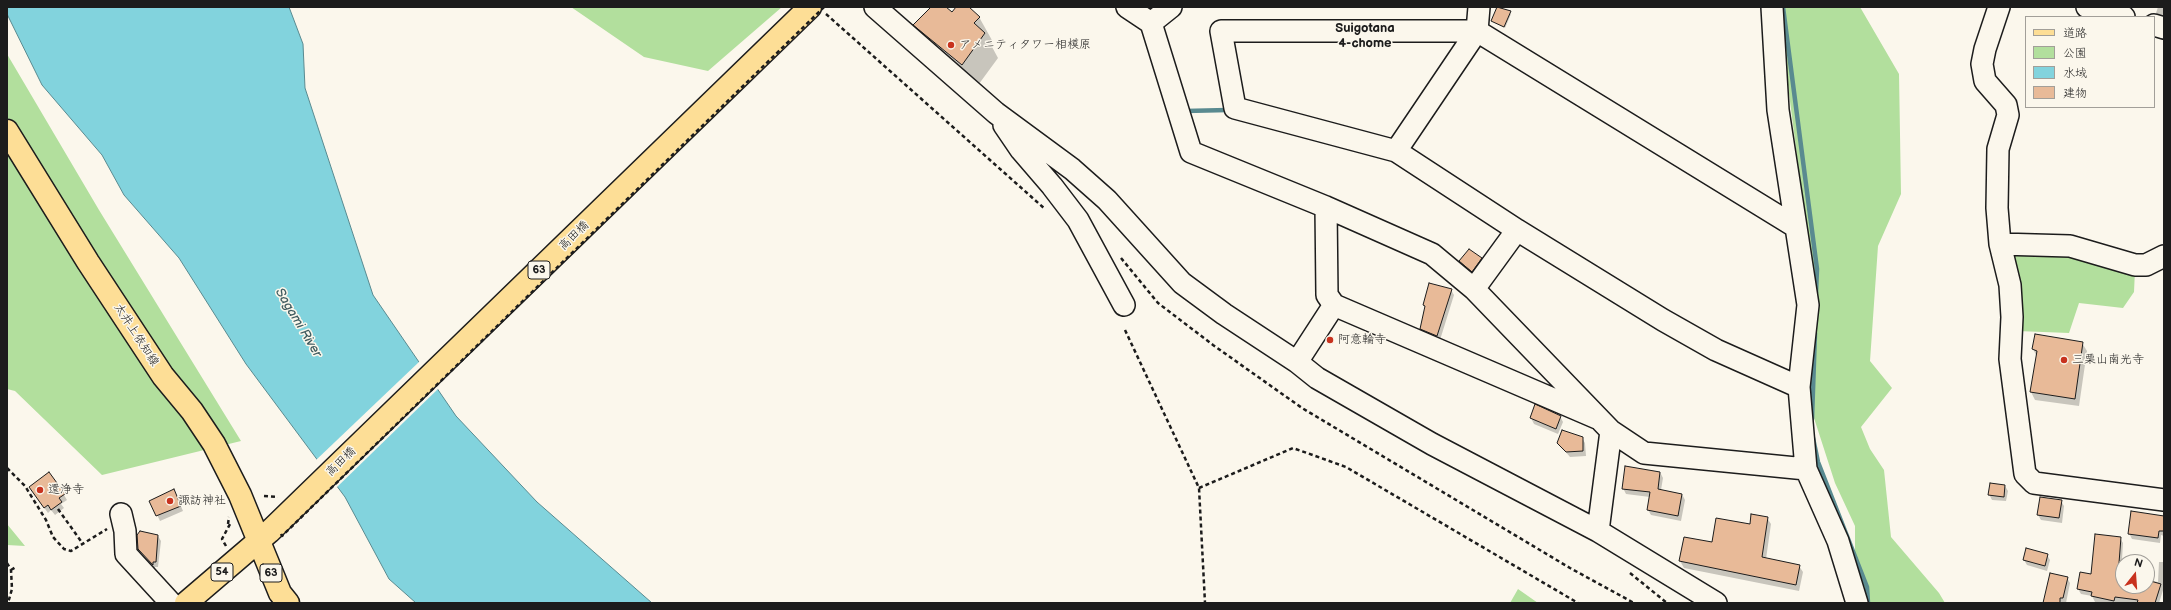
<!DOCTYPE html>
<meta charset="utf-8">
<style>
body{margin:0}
#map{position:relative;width:2171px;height:610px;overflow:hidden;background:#fbf7ec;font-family:"Balsamiq Sans","Klee One",sans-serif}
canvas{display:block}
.frame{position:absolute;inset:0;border:8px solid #1c1c1c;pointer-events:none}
.legend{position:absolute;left:2025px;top:16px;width:130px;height:92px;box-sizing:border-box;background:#fbf7ec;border:1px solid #a29f99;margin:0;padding:5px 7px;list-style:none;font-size:12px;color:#1c1c1c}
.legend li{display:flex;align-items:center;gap:8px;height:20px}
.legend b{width:20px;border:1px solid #a29f99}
.north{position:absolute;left:2115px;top:554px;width:40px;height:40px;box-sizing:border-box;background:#fbf7ec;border:1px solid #a29f99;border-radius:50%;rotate:17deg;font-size:11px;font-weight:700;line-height:16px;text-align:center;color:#1c1c1c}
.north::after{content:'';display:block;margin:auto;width:14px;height:18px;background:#c8321e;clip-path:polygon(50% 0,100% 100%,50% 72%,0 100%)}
</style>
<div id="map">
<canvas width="2171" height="610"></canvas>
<div class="frame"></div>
<ul class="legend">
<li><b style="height:5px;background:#fdde96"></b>道路</li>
<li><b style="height:11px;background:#b2df9d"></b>公園</li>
<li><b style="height:11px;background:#82d3dd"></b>水域</li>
<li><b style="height:11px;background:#e8ba98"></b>建物</li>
</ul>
<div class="north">N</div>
</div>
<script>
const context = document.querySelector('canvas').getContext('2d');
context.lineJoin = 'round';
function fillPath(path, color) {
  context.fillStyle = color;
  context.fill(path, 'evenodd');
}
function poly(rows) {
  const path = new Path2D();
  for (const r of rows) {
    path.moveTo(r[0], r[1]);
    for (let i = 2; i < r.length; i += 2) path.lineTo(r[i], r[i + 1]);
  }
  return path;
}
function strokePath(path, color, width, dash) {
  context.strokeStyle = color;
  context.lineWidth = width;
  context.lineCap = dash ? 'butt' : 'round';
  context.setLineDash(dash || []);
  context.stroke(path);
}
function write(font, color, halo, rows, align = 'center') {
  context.font = font + ' "Balsamiq Sans","Klee One",sans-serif';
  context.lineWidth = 3;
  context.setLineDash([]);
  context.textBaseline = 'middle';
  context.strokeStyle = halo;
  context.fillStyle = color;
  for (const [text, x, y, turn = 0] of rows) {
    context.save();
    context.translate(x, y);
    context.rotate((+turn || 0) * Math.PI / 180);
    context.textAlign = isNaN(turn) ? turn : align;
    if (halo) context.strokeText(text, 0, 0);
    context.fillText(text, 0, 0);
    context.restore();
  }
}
fillPath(poly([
 [571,7,782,7,708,71,644,57],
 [1778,7,1860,7,1899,74,1901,194,1878,246,1870,361,1892,388,1861,427,1870,449,1884,470,1891,537,1939,593,1945,603,1855,603,1855,526,1835,483,1804,387,1812,274],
 [7,54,99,210,241,441,102,475,15,391,7,389],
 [2008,248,2045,248,2135,270,2134,292,2123,308,2079,303,2069,333,2017,331],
 [7,524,25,546,7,545],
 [1518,589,1538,603,1510,603]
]), '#b2df9d');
const water = poly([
 [7,7,289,7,303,44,305,88,373,295,456,416,537,502,652,603,416,603,389,579,345,497,246,364,179,258,124,195,102,155,42,85,7,14,7,7]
]);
fillPath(water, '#82d3dd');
strokePath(water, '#598a90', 1);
fillPath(poly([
 [420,361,439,388,335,489,315,461]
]), '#fbf7ec');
fillPath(poly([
 [933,7,944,7,952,13,957,7,967,7,979,17,993,42,991,45,998,58,976,88,929,49,915,25],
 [1498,7,1511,14,1505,28,1492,21],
 [2158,7,2164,7,2164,23,2161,22,2156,13],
 [1481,259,1484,264,1475,276,1461,261],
 [1451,290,1454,295,1440,340,1424,334,1421,329,1426,308,1424,305],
 [2082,343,2087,351,2079,406,2035,400,2031,392,2037,357,2033,349],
 [1536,406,1560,416,1563,422,1558,434,1534,424,1531,418],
 [1582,438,1585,443,1586,456,1570,457,1558,443],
 [1660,472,1663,478,1661,490,1682,494,1685,500,1681,521,1651,515,1648,510,1650,497,1626,494,1623,488],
 [2005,486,2008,491,2006,501,1992,500,1989,494],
 [30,488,64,495,67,500,61,504,64,508,55,515,51,510,48,513],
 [174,490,183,511,160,521,151,502],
 [2061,501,2064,506,2062,523,2041,520,2038,515],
 [2164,517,2164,536,2161,535,2160,543,2132,539,2129,533],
 [1767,518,1771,524,1766,559,1799,566,1803,572,1799,591,1684,568,1680,561],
 [158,536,161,541,158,567,155,567,155,569,139,549],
 [2120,538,2123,543,2121,577,2123,577,2123,586,2147,586,2147,580,2158,582,2159,562,2164,562,2164,587,2159,603,2101,603,2095,602,2092,596,2081,594,2078,589,2092,576],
 [2047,555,2050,560,2047,571,2027,565,2024,560],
 [2067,578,2070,583,2066,603,2049,599]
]), '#0003');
strokePath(poly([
 [1783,7,1817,269,1816,293],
 [1185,111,1228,110],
 [1812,419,1815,333],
 [1813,438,1818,462,1867,587,1868,603]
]), '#598a90', 4.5);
const building = poly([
 [931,7,946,7,952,12,956,7,969,7,980,17,974,23,985,33,962,65,913,25,931,7],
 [1497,7,1511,11,1504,27,1491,21,1497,7],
 [1469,249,1482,258,1472,272,1459,261,1469,249],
 [1429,283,1452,289,1437,336,1420,329,1425,306,1423,305,1429,283],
 [2035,334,2083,342,2075,399,2030,392,2037,351,2032,349,2035,334],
 [1535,404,1561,416,1556,429,1530,418,1535,404],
 [1562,430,1583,437,1583,451,1566,452,1557,443,1562,430],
 [1625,466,1660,472,1658,489,1682,494,1678,516,1647,510,1650,492,1622,489,1625,466],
 [49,472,65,494,59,498,62,502,51,510,48,505,44,508,29,487,49,472],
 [1990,483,2005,485,2004,497,1988,495,1990,483],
 [174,489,181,506,156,516,149,501,174,489],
 [2040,497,2062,500,2059,518,2037,515,2040,497],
 [2131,511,2164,516,2164,531,2159,531,2158,538,2128,534,2131,511],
 [1751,514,1768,517,1762,557,1800,565,1796,585,1679,561,1684,537,1712,542,1716,518,1750,524,1751,514],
 [140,531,158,535,156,562,153,562,153,565,138,549,137,535,140,531],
 [2095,534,2121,537,2118,576,2123,576,2123,586,2147,586,2147,580,2161,584,2155,603,2137,603,2138,600,2115,597,2114,601,2091,596,2092,592,2077,589,2080,572,2091,574,2095,534],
 [2026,548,2048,554,2045,566,2023,560,2026,548],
 [2050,573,2068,577,2063,598,2060,598,2060,603,2043,603,2050,573]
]);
fillPath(building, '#e8ba98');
strokePath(building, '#1c1c1c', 1);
const minor = poly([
 [875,7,996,113,1072,169,1107,200,1182,283,1224,314,1297,362,1317,378,1432,444,1598,531,1716,603],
 [1127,7,1151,23,1191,152,1326,207,1432,254,1474,289],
 [1479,7,1477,31,1396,151,1517,230,1663,320,1716,350,1799,387],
 [1772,7,1778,110,1808,305,1799,387,1806,469,1838,541,1857,603],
 [1999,7,1985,49,1982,64,1985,81,2006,105,2008,115,1998,149,1997,208,2000,244,2010,285,2012,317,2010,359,2025,474,2034,483,2164,500],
 [2087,7,2124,17],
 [1151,23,1171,7],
 [2154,25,2164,28],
 [1004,125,1021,150,1052,186,1078,220,1124,305],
 [1396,151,1235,108,1221,31,1477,31,1796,227],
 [1326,207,1327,295,1334,305,1597,418],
 [1517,230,1474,289,1611,431,1598,531],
 [2000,244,2070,246,2135,265,2146,265,2164,256],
 [1297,362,1334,305],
 [1611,431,1644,453,1806,469],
 [121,514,125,531,126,554,171,603]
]);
const major = poly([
 [7,131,88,262,163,376,192,411,214,444,240,495,280,593,288,603],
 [186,603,269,532,810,7]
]);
strokePath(minor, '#1c1c1c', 24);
strokePath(major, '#1c1c1c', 25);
strokePath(poly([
 [826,14,1045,209],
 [1121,258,1158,303,1213,345,1302,408,1570,568,1634,603],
 [1125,330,1199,488,1205,603],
 [7,468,25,486,46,520,53,537,64,549,71,551,107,529],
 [1199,488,1293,448,1346,467,1578,603],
 [264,496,278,497],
 [58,509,83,544],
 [228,524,229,517],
 [226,546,222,539,230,524],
 [7,563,11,570,12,589,8,603],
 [11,570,16,567],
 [1630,573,1667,603]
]), '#1c1c1c', 2.5, [4, 3]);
strokePath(minor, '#fbf7ec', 21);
strokePath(major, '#fdde96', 22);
strokePath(poly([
 [281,534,282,536,824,7]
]), '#1c1c1c', 2.5, [4, 3]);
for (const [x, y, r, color] of [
 [951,45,4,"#c8321e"],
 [1330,340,4,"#c8321e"],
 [2064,360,4,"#c8321e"],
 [40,490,4,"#c8321e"],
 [170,501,4,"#c8321e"]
]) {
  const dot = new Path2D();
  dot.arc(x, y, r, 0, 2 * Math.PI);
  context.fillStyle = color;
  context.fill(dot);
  strokePath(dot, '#fbf7ec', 1.5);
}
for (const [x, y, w] of [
 [539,270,22],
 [222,572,22],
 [271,573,22]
]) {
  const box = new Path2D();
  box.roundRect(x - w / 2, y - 9, w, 18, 3);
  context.fillStyle = '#fbf7ec';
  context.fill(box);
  strokePath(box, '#1c1c1c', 1);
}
write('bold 11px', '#1c1c1c', null, [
 ["63",539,270],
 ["54",222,572],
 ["63",271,573]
]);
write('12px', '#1c1c1c', '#fbf7ec', [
 ["アメニティタワー相模原",959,45],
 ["阿意輪寺",1338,340],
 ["三栗山南光寺",2072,360],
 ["還浄寺",48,490],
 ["諏訪神社",178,501]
], 'left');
write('12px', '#1c1c1c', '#fbf7ec', [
 ["高田橋",574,236,-44],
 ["太井上依知線",136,335,57],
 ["高田橋",341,462,-44]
]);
write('bold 13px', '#1c1c1c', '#fbf7ec', [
 ["Suigotana",1365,29],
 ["4-chome",1365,44]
]);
write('italic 13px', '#405c60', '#fbf7ec', [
 ["Sagami River",298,323,59]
]);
</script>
